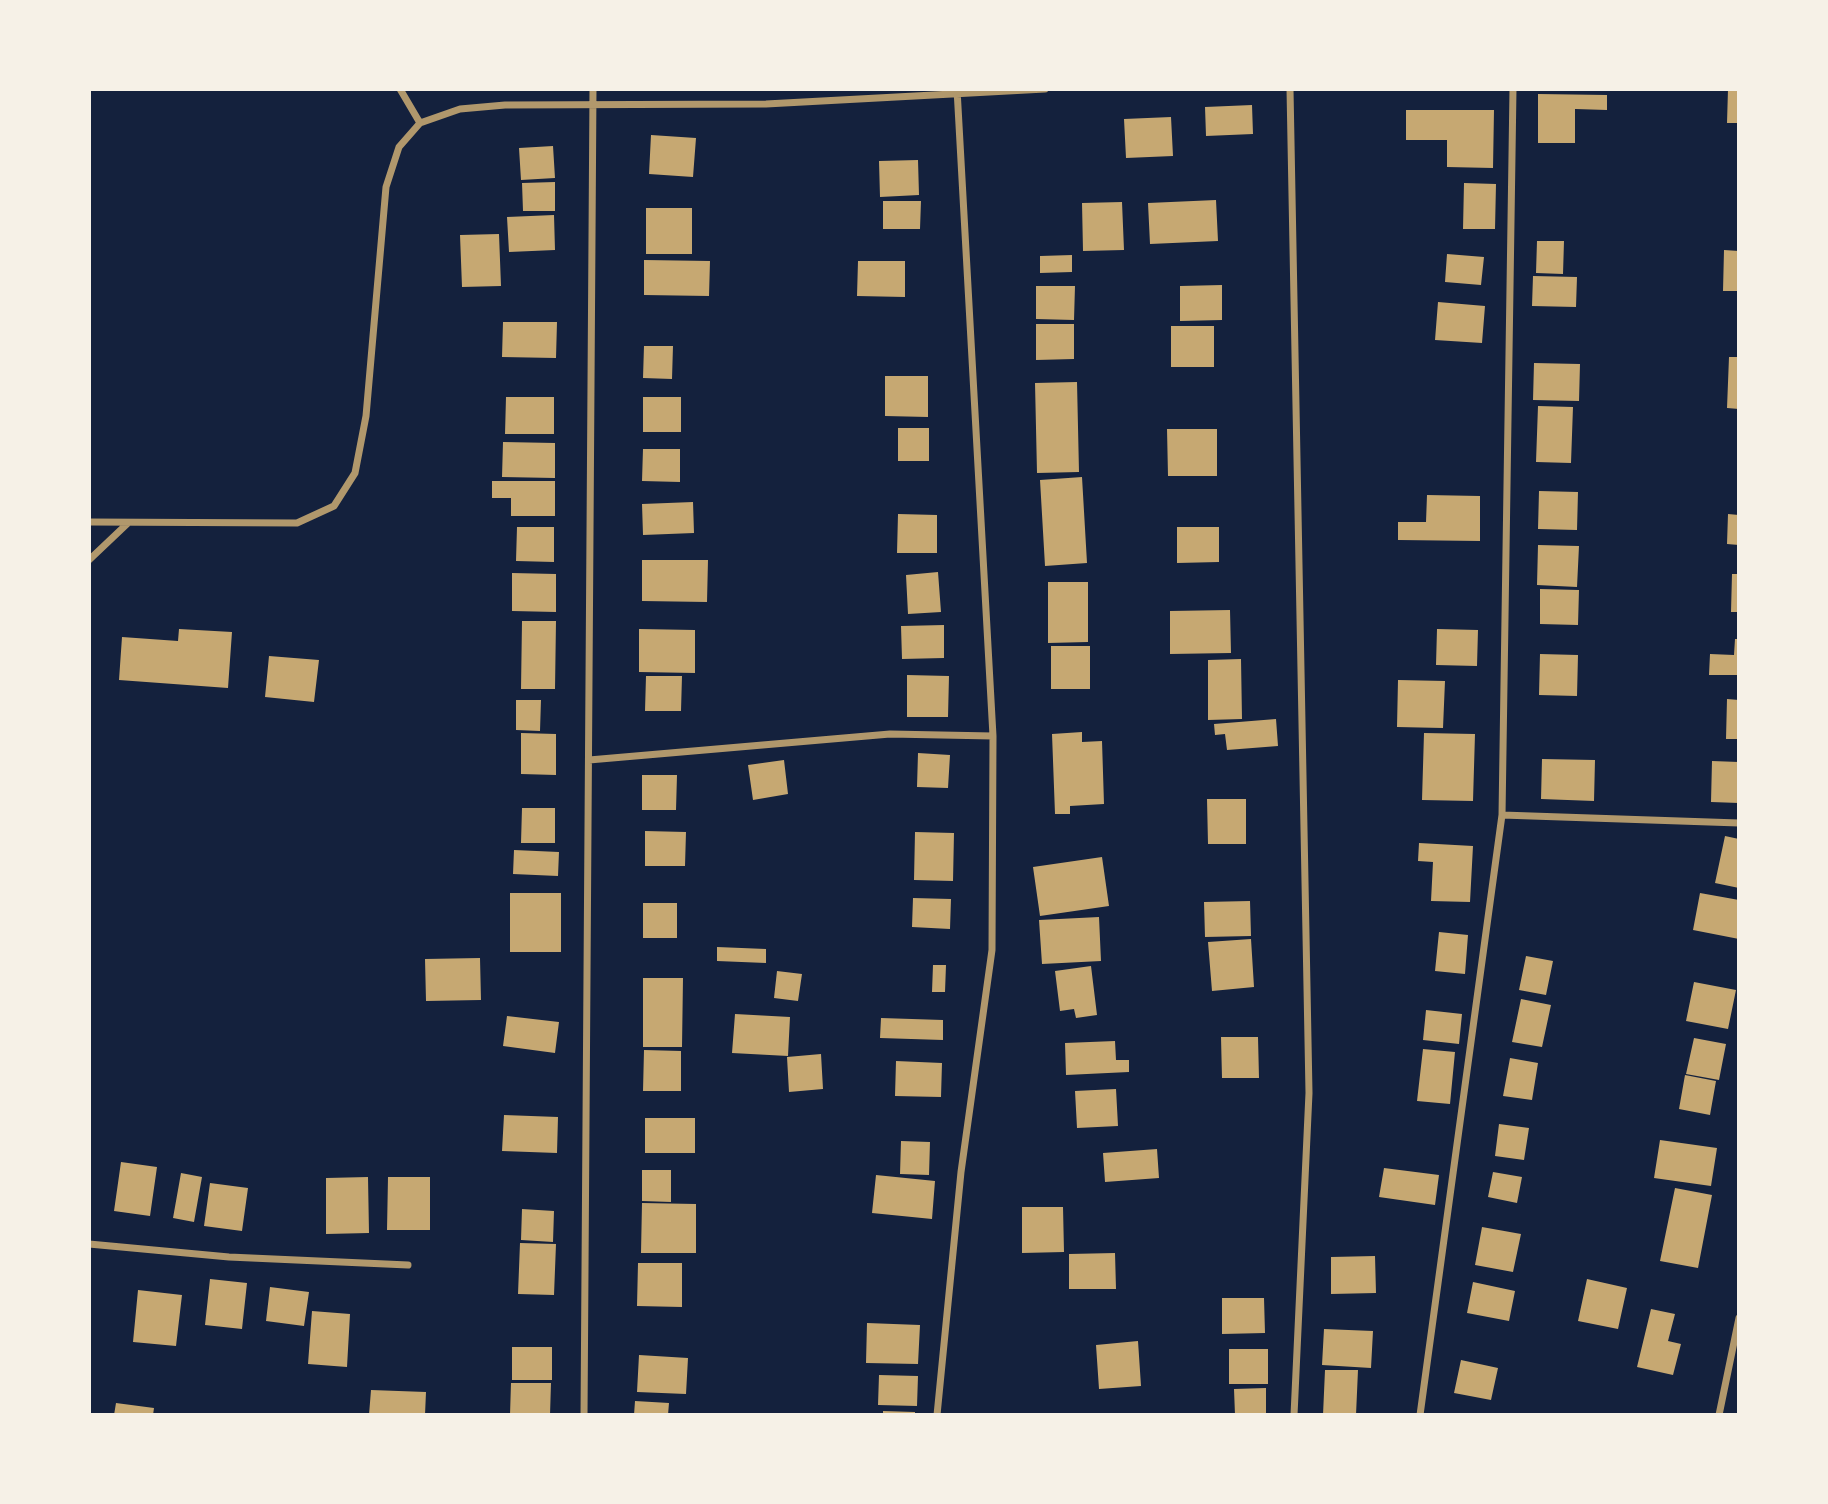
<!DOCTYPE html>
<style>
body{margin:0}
#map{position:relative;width:1828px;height:1504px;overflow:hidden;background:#14213d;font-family:"DejaVu Sans",sans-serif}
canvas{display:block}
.frame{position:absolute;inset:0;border:91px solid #f6f1e7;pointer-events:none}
</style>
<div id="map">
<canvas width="1828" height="1504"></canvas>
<div class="frame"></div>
</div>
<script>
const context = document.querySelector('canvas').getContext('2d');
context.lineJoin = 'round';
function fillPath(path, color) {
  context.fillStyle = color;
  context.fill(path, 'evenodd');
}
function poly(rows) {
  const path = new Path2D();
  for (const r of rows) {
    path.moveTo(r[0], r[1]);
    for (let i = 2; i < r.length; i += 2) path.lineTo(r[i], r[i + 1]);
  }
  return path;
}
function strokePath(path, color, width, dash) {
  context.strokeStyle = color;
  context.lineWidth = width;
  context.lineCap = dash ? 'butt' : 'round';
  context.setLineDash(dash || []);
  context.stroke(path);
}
fillPath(poly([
 [1728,89,1739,89,1739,123,1727,123],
 [1538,94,1607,95,1607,110,1575,109,1575,143,1538,143],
 [1252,105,1253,134,1206,136,1205,107],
 [1406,110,1494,110,1493,168,1447,167,1447,140,1406,140],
 [1171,117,1173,156,1126,158,1124,119],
 [651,135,696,138,693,177,649,174],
 [553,146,555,178,521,180,519,148],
 [918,160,919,195,880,197,879,161],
 [555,182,555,211,523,211,522,183],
 [1464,183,1496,184,1495,229,1463,229],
 [1216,200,1218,241,1150,244,1148,203],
 [883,201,921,201,920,229,883,229],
 [1122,202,1124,250,1083,251,1082,203],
 [646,208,692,208,692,254,646,254],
 [554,215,555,250,509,252,507,217],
 [499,234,501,286,462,287,460,235],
 [1537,241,1564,241,1563,274,1536,273],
 [1724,250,1739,251,1739,291,1723,291],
 [1447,254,1484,257,1481,285,1445,282],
 [1072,255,1072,272,1040,273,1040,256],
 [644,260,710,261,709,296,644,295],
 [858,261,905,261,905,297,857,296],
 [1533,276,1577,277,1576,307,1532,306],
 [1222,285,1222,320,1180,321,1180,286],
 [1036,286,1075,286,1074,320,1036,319],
 [1438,302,1485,306,1482,343,1435,340],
 [503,322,557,322,556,358,502,357],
 [1036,324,1074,324,1074,359,1036,360],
 [1171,326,1214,326,1214,367,1171,367],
 [644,346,673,346,672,379,643,378],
 [1729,357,1739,357,1739,409,1727,408],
 [1534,363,1580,364,1579,401,1533,400],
 [885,376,928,376,928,417,885,416],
 [1077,382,1079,472,1037,473,1035,383],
 [506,397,554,397,554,434,505,434],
 [643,397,681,397,681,432,643,432],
 [1538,406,1573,407,1571,463,1536,462],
 [898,428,929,428,929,461,898,461],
 [1167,429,1217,429,1217,476,1168,476],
 [503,442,555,443,555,478,502,477],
 [643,449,680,449,680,482,642,481],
 [1082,477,1087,563,1045,566,1040,480],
 [492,481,555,481,555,516,511,516,511,498,492,498],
 [1539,491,1578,492,1577,530,1538,529],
 [1427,495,1480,496,1480,541,1398,540,1398,522,1426,522],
 [693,502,694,533,643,535,642,504],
 [898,514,937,515,937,553,897,553],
 [1728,514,1739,515,1739,545,1727,544],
 [517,527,554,527,554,562,516,561],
 [1177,527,1219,527,1219,562,1177,563],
 [1538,545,1579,546,1577,587,1537,585],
 [642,560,708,560,707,602,642,601],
 [938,572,941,612,908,614,906,575],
 [512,573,556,574,556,612,512,611],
 [1732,574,1739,574,1739,612,1731,612],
 [1048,582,1088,582,1088,642,1048,643],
 [1540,589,1579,590,1578,625,1540,624],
 [1230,610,1231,653,1170,654,1170,611],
 [522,621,556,621,555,689,521,689],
 [944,625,944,658,902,659,901,626],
 [179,629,232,632,228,688,119,680,122,637,178,641],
 [639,629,695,630,695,673,639,672],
 [1437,629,1478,630,1477,666,1436,665],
 [1735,639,1739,639,1739,675,1709,675,1710,654,1734,655],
 [1051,646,1090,646,1090,689,1051,689],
 [1540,654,1578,655,1577,696,1539,695],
 [269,656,319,660,314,702,265,697],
 [1241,659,1242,719,1208,720,1208,660],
 [907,675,949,676,948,717,907,717],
 [646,676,682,676,681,711,645,711],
 [1398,680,1445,681,1443,728,1397,727],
 [1727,699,1739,700,1739,739,1726,739],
 [516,700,541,700,540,731,516,730],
 [1276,719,1278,746,1227,750,1225,734,1215,735,1214,724],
 [1082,732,1082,742,1102,741,1104,804,1070,806,1070,814,1055,814,1052,734],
 [521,733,556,734,556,775,521,774],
 [1424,733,1475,734,1473,801,1422,800],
 [918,753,950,755,948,788,917,787],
 [1542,759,1595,760,1594,801,1541,799],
 [784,760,788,794,753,800,748,765],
 [1712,761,1739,762,1739,803,1711,802],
 [642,775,677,775,676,810,642,810],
 [1207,799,1246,799,1246,844,1208,844],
 [522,808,555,808,555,843,521,843],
 [645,831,686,832,685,866,645,866],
 [915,832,954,833,953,881,914,880],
 [1725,836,1739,839,1739,888,1715,883],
 [1419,843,1473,846,1470,902,1431,901,1433,862,1418,861],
 [514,850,559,852,558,876,513,874],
 [1102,857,1109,906,1040,916,1033,867],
 [510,893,561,893,561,952,510,952],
 [1700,893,1739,900,1739,939,1693,930],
 [913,898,951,899,950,929,912,927],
 [1250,901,1251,936,1205,937,1204,902],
 [643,903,677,903,677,938,643,938],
 [1099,917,1101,961,1042,964,1039,920],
 [1439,932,1468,935,1465,974,1435,971],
 [1251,939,1254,987,1212,991,1208,942],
 [717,947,766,949,766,963,717,961],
 [1526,956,1553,961,1546,995,1519,990],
 [480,958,481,1000,426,1001,425,959],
 [933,965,946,965,945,992,932,992],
 [1091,966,1097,1015,1076,1018,1074,1009,1060,1011,1055,971],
 [777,971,802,974,798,1001,774,998],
 [643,978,683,978,682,1047,643,1047],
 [1694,982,1736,990,1728,1029,1686,1021],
 [1521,999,1551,1005,1542,1047,1512,1042],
 [1426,1010,1462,1014,1459,1044,1423,1040],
 [735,1014,790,1017,788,1056,732,1053],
 [507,1016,559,1022,555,1053,503,1046],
 [881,1018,943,1020,943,1040,880,1038],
 [1221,1037,1258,1037,1259,1078,1222,1078],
 [1694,1038,1726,1044,1719,1080,1686,1074],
 [1115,1041,1116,1060,1129,1060,1129,1072,1066,1075,1065,1043],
 [1423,1049,1455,1052,1450,1104,1417,1101],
 [644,1050,681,1051,681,1091,643,1091],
 [821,1054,823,1089,789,1092,787,1057],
 [1510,1058,1538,1063,1532,1100,1503,1096],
 [896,1061,942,1063,941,1097,895,1096],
 [1685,1075,1716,1081,1710,1115,1679,1109],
 [1116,1089,1118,1126,1077,1128,1075,1091],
 [504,1115,558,1117,557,1153,502,1151],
 [645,1118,695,1118,695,1153,645,1153],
 [1499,1124,1529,1128,1524,1160,1495,1156],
 [1660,1140,1717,1148,1711,1186,1654,1178],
 [901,1141,930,1142,929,1175,900,1174],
 [1157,1149,1159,1178,1105,1182,1103,1153],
 [121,1162,157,1167,150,1216,114,1211],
 [1384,1168,1439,1175,1435,1205,1379,1197],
 [642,1170,671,1170,671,1202,642,1201],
 [1493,1172,1522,1177,1517,1203,1488,1197],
 [181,1173,202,1177,194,1222,173,1218],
 [876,1175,935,1181,932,1219,872,1213],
 [368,1177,369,1233,326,1234,326,1178],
 [388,1177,430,1177,430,1230,387,1230],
 [210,1183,248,1188,242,1231,204,1226],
 [1675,1188,1712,1195,1698,1268,1660,1261],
 [642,1203,696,1204,696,1253,641,1253],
 [1022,1207,1063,1207,1064,1252,1022,1253],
 [522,1209,554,1211,553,1242,521,1240],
 [1482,1227,1521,1234,1513,1272,1475,1265],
 [520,1243,556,1244,554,1295,518,1294],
 [1115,1253,1116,1289,1069,1289,1069,1254],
 [1375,1256,1376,1293,1331,1294,1331,1257],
 [638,1263,682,1263,682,1307,637,1306],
 [210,1279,247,1283,242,1329,205,1325],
 [1587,1279,1627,1288,1618,1329,1578,1321],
 [1473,1282,1515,1291,1509,1321,1467,1313],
 [270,1287,309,1292,304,1326,266,1321],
 [138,1290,182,1295,176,1346,133,1342],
 [1222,1298,1264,1298,1265,1333,1222,1334],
 [1651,1309,1675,1314,1668,1341,1681,1344,1673,1375,1637,1367],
 [312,1311,350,1314,347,1367,308,1364],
 [867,1323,920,1325,918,1364,866,1363],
 [1324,1329,1373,1331,1371,1368,1322,1365],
 [1138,1341,1141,1386,1099,1389,1096,1345],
 [512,1347,552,1347,552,1380,512,1380],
 [1229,1349,1268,1349,1268,1384,1229,1384],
 [639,1355,688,1358,686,1394,637,1392],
 [1461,1360,1498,1368,1491,1400,1454,1393],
 [1325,1370,1358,1370,1356,1415,1323,1415],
 [879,1375,918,1376,917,1406,878,1405],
 [511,1383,551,1383,550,1415,510,1415],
 [1266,1388,1266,1415,1235,1415,1234,1389],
 [371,1390,426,1392,425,1415,369,1415],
 [635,1401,669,1403,668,1415,634,1415],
 [116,1403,154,1408,153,1415,114,1415],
 [883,1411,915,1412,915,1415,883,1415]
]), '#c6a872');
strokePath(poly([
 [1290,89,1309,1093,1294,1415],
 [420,123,460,109,505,105,766,104,1045,89],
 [89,522,297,523,334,506,355,473,366,416,386,187,399,147,420,123,400,89],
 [89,560,128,523],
 [589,760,890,734,993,736],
 [1502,815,1739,823],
 [89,1244,229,1257,408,1265],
 [584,1415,593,89],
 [937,1415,961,1172,992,950,993,736,957,89],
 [1420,1415,1502,815,1513,89],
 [1719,1415,1739,1318]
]), '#b1986c', 7);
</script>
